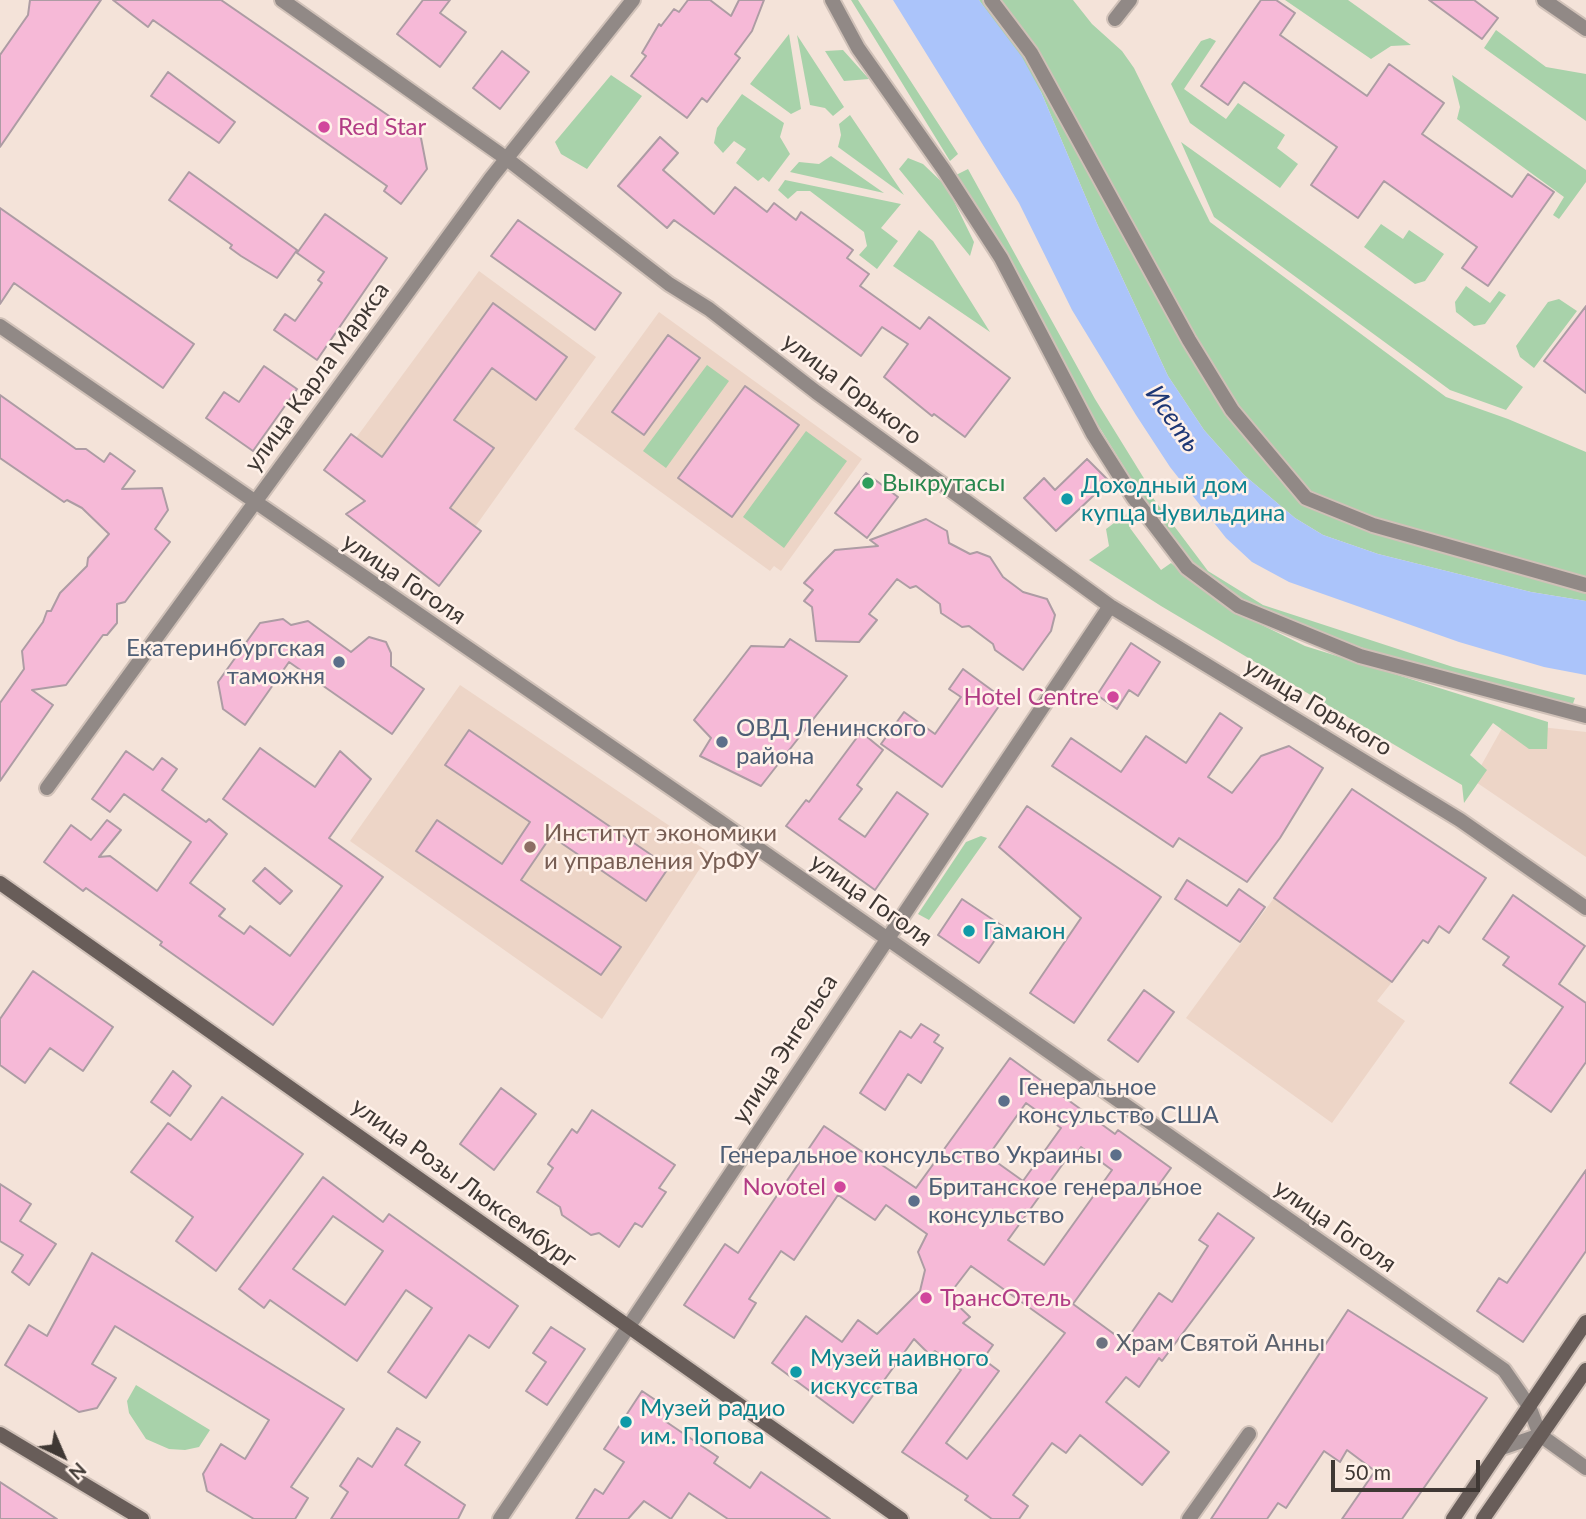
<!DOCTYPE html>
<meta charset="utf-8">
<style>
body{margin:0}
#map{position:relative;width:1586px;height:1519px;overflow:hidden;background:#f4e3d9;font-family:Lato,sans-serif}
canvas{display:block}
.north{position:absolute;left:28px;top:1421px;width:70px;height:70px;-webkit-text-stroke:5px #fff1e9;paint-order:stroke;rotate:136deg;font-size:19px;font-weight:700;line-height:28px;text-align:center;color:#3f3834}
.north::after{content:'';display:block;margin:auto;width:24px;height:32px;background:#3f3834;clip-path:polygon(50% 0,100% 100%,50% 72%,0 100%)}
.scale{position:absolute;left:1331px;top:1460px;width:149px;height:32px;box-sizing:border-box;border:4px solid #3f3834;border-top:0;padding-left:9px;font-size:21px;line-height:24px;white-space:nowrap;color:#3f3834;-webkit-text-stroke:5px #fff1e9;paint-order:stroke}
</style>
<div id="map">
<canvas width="1586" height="1519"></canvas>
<div class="north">N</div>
<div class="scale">50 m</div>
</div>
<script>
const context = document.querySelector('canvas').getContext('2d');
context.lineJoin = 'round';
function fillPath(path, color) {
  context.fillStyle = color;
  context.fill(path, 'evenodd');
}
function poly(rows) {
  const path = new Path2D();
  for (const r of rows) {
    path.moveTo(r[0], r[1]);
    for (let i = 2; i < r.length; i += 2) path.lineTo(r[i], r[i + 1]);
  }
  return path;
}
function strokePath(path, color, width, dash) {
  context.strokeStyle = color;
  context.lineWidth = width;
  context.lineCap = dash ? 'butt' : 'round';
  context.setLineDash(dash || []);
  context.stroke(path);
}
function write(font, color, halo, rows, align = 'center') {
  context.font = font + ' Lato,sans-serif';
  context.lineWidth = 5;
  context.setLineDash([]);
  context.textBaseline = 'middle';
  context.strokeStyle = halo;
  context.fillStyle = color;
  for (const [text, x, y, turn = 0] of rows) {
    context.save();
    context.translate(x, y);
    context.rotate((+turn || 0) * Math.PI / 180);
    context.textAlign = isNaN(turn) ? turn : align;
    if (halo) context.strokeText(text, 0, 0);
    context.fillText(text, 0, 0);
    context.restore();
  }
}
fillPath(poly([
 [479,271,596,357,475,527,356,438],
 [659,312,862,459,781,571,774,566,770,571,574,429],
 [460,685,710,853,602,1019,350,841],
 [1505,723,1586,732,1586,857,1473,780],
 [1274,898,1392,982,1377,1001,1405,1021,1332,1123,1186,1018]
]), '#edd5c7');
fillPath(poly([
 [851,0,858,0,958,154,950,161],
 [979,0,1073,0,1092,24,1122,51,1134,68,1210,222,1446,397,1508,419,1586,452,1586,601,1531,592,1378,554,1323,535,1295,518,1244,475,1204,430,1168,376,1098,226,1041,92],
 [1285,0,1348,0,1411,45,1391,46,1371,59],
 [1496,30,1546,67,1586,74,1586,121,1484,48],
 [789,34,801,109,791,114,750,84],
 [797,35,844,107,833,116,825,108,810,105],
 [1210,38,1216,41,1184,89,1226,119,1238,103,1285,135,1277,148,1298,164,1280,188,1190,123,1171,84,1201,41],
 [843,50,869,79,844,81,825,51],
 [611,75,642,96,587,169,561,154,555,142],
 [1452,75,1586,170,1586,182,1559,219,1553,215,1564,197,1457,119,1460,107],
 [742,94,784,123,780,137,790,154,769,182,763,177,758,181,736,163,746,149,734,141,723,153,714,143,717,128],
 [850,115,904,195,838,147,841,135,839,124],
 [1181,142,1523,387,1506,410,1450,390,1214,217],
 [831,156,884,193,790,172,799,162,819,164],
 [908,158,923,164,947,187,974,242,970,256,899,169],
 [968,169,1095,399,1145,480,1137,488,1072,383,956,175],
 [785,180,901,204,881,228,898,241,877,269,859,255,867,246,864,232,810,191,797,191,788,199,778,190],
 [1381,224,1403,239,1409,230,1444,254,1425,281,1415,284,1364,247],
 [919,230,933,241,990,332,893,266],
 [1466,286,1490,303,1499,291,1506,295,1485,324,1474,326,1456,312,1455,302],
 [1559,299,1577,311,1534,368,1520,357,1516,346,1548,302],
 [707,365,729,381,666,468,643,451],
 [806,431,847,461,784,548,743,517],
 [1147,490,1208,571,1263,605,1453,667,1575,698,1571,709,1366,649,1240,606,1200,573,1137,500],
 [1133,509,1140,519,1130,528,1161,570,1171,563,1227,608,1305,646,1548,722,1547,749,1529,749,1493,723,1470,755,1487,770,1464,803,1462,785,1161,606,1089,560,1109,546,1106,529],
 [981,836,987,838,929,920,918,914,966,842],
 [136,1385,210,1430,199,1447,185,1450,169,1449,146,1439,129,1413,127,1401]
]), '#a8d2aa');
fillPath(poly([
 [893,0,979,0,1022,57,1041,92,1098,226,1168,376,1204,430,1244,475,1295,518,1323,535,1378,554,1531,592,1586,601,1586,675,1544,667,1459,642,1289,582,1252,562,1226,538,1170,467,1136,415,1072,310,1019,203]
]), '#abc4fa');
const building = poly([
 [30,0,101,0,0,147,0,55,28,15,30,0],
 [113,0,221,0,421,138,427,169,401,204,384,191,387,186,153,20,148,27,113,0],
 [423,0,450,0,440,13,466,32,440,67,397,34,423,0],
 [688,0,710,0,731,16,739,0,764,0,752,31,735,54,740,58,707,102,702,98,687,118,631,76,646,56,642,53,659,24,661,26,674,9,679,12,688,0],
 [1261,0,1276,0,1295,13,1280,35,1367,96,1389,64,1444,103,1422,134,1512,197,1528,174,1554,192,1488,286,1462,268,1477,247,1384,181,1358,218,1311,185,1337,147,1244,82,1228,105,1201,86,1261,0],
 [1429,0,1474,0,1498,18,1482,39,1429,0],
 [502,51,529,72,500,109,473,88,502,51],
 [168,72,235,122,219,143,151,96,168,72],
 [660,137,678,153,663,170,714,214,735,187,767,212,774,203,796,220,801,212,853,250,847,258,869,274,860,286,920,329,929,317,1010,378,965,437,934,414,932,416,884,377,908,344,882,327,861,356,674,220,667,228,618,186,660,137],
 [189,172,297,250,277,278,241,256,230,248,232,245,169,200,189,172],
 [0,208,194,344,163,388,14,283,0,304,0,208],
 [325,214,387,258,317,360,274,330,285,314,295,321,322,283,318,280,324,272,297,253,325,214],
 [518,220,621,293,595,330,491,256,518,220],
 [493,303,567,357,536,400,492,368,454,420,494,448,450,508,481,531,439,586,346,514,365,501,324,470,351,434,382,457,493,303],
 [1586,306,1586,393,1544,361,1586,306],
 [668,335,700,358,644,435,612,412,668,335],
 [264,366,297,389,253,451,206,418,224,392,239,402,264,366],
 [745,386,799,425,732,517,678,478,745,386],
 [0,395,76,449,86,449,104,462,110,453,135,471,122,489,162,488,168,510,155,529,170,542,125,602,117,604,117,623,107,635,103,635,66,685,32,690,53,705,0,781,0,703,24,669,22,651,43,622,47,611,51,611,60,593,87,566,88,558,109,534,82,508,67,500,64,502,0,458,0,395],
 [1087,459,1109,481,1056,531,1024,498,1044,478,1055,490,1087,459],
 [866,473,898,497,867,538,835,513,866,473],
 [926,519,947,531,949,543,970,554,977,552,990,557,1003,577,1023,592,1047,599,1055,615,1051,631,1023,670,995,650,993,644,969,626,962,627,941,613,940,604,916,586,910,588,897,579,869,614,877,620,859,642,816,641,812,607,804,601,813,590,804,583,823,562,835,550,878,546,870,540,926,519],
 [283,619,291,625,308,621,351,652,369,637,386,642,391,653,391,666,424,689,392,734,289,662,245,725,223,709,218,682,260,623,283,619],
 [790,639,847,676,761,786,700,756,711,738,694,720,751,646,784,647,790,639],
 [1131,643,1160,662,1138,696,1129,690,1117,709,1097,695,1131,643],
 [963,669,1004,699,942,787,881,744,904,712,935,734,961,697,949,689,963,669],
 [1220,713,1242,728,1208,777,1232,793,1261,756,1289,746,1323,768,1280,838,1247,882,1179,838,1173,847,1052,766,1071,738,1121,772,1146,736,1186,763,1220,713],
 [469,730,669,867,646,901,551,836,521,880,621,947,601,975,416,851,437,820,502,864,530,822,445,765,469,730],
 [861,732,883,750,857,785,862,789,839,819,865,837,897,792,928,814,875,890,786,826,806,800,809,802,861,732],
 [260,748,315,787,340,751,371,779,329,838,383,877,273,1025,160,945,162,942,86,888,83,891,44,862,71,825,91,840,107,820,121,830,99,857,110,856,157,891,191,842,124,794,110,812,92,799,126,751,153,770,162,758,177,769,162,790,206,822,209,819,227,834,190,883,225,909,219,916,244,934,250,926,290,956,342,886,223,799,260,748],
 [1352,789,1486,878,1449,933,1439,926,1428,943,1423,940,1392,982,1274,898,1352,789],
 [1027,806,1161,897,1074,1023,1030,993,1081,918,999,847,1027,806],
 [265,868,292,891,280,904,253,881,265,868],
 [1187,880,1227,906,1239,889,1265,907,1240,942,1175,899,1187,880],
 [1513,895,1585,946,1559,984,1586,1003,1586,1062,1551,1112,1510,1083,1563,1007,1503,965,1509,957,1483,939,1513,895],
 [962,899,1004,927,979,963,938,935,962,899],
 [33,971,113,1027,83,1071,50,1048,25,1083,0,1065,0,1019,33,971],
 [1144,990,1174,1012,1138,1062,1108,1040,1144,990],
 [921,1024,939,1035,934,1042,943,1048,921,1083,908,1074,885,1110,860,1093,900,1031,911,1038,921,1024],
 [1010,1058,1115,1134,1118,1130,1171,1168,1073,1304,1125,1342,1159,1293,1172,1302,1208,1246,1199,1240,1218,1213,1254,1238,1162,1361,1159,1358,1139,1387,1126,1377,1106,1402,1169,1452,1142,1485,1080,1435,1066,1453,1052,1443,1013,1495,1028,1506,1019,1519,992,1519,965,1500,968,1496,902,1452,961,1370,935,1351,930,1355,914,1339,853,1423,772,1363,806,1316,842,1342,858,1320,877,1334,920,1291,925,1270,918,1252,927,1234,886,1205,875,1220,838,1195,794,1260,781,1251,749,1299,756,1303,734,1338,684,1305,725,1244,738,1253,824,1126,916,1188,1010,1058],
 [1026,1103,1061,1128,1023,1181,988,1156,1026,1103],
 [1081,1147,1112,1170,1044,1265,1008,1240,1065,1161,1070,1164,1081,1147],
 [971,1266,1065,1333,967,1459,946,1443,999,1371,983,1359,993,1345,963,1323,970,1317,948,1296,971,1266],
 [173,1071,191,1086,170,1116,151,1102,173,1071],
 [501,1088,536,1114,494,1170,460,1144,501,1088],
 [222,1097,303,1154,216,1271,176,1241,193,1217,131,1172,168,1123,191,1140,222,1097],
 [592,1110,675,1165,659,1188,666,1192,642,1227,635,1223,619,1247,599,1233,591,1235,562,1215,560,1207,537,1192,553,1168,548,1164,572,1129,577,1133,592,1110],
 [1586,1170,1586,1251,1523,1342,1477,1311,1499,1278,1507,1283,1586,1170],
 [323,1177,383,1222,389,1214,518,1306,489,1348,469,1335,426,1398,388,1372,432,1308,406,1290,357,1361,270,1300,264,1308,239,1289,323,1177],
 [333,1216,383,1251,345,1305,293,1269,333,1216],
 [0,1184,31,1204,20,1221,56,1244,29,1285,12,1272,23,1255,0,1241,0,1184],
 [92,1253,344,1409,291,1487,308,1498,295,1519,254,1519,207,1491,203,1474,221,1444,245,1459,269,1420,115,1326,92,1364,116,1378,97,1408,79,1412,5,1365,29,1325,47,1336,92,1253],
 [1348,1310,1487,1398,1402,1519,1342,1519,1375,1471,1347,1450,1340,1462,1324,1451,1286,1508,1278,1503,1267,1519,1211,1519,1348,1310],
 [551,1327,585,1349,547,1405,526,1391,546,1362,533,1353,551,1327],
 [642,1391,672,1411,665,1421,718,1457,714,1463,750,1488,761,1472,830,1519,728,1519,689,1493,671,1519,644,1501,628,1519,576,1519,595,1489,603,1494,624,1462,604,1449,642,1391],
 [397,1428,420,1442,405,1465,465,1505,458,1519,331,1519,348,1492,340,1486,358,1458,372,1467,397,1428],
 [0,1482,57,1519,0,1519,0,1482]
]);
fillPath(building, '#f6b9d7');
strokePath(building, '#ad9ca4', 2);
const street = poly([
 [282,0,507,159,669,284,709,309,816,392,1110,606,1460,820,1586,908],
 [832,0,858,48,944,170,1001,258,1093,434,1133,497,1187,568,1238,606,1360,656,1586,716],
 [991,0,1031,53,1189,340,1232,410,1306,498,1373,525,1586,585],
 [1544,0,1586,29],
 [1115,19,1130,0],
 [0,326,719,821,1504,1370,1529,1406,1540,1435,1586,1468],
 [47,788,491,178,633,0],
 [1502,1448,1540,1435],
 [500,1519,1110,606],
 [1189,1519,1249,1434]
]);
const secondary = poly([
 [0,883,901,1519],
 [0,1434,142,1519],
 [1453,1519,1586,1322],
 [1483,1519,1586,1370]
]);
strokePath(street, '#d0c1b8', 18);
strokePath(secondary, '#d0c1b8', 18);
strokePath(street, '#918986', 14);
strokePath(secondary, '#685d59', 14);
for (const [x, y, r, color] of [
 [324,127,7,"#d1479c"],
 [868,483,7,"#2e9e5b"],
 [1067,499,7,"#0f9aa8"],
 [339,662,7,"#5c6f8a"],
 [1113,697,7,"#d1479c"],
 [722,742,7,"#5c6f8a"],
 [530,847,7,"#8d6e63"],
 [969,931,7,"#0f9aa8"],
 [1004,1101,7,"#5c6f8a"],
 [1116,1155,7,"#5c6f8a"],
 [840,1187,7,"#d1479c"],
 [914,1201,7,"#5c6f8a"],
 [926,1298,7,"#d1479c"],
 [1102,1343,7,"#6b7280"],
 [796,1372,7,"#0f9aa8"],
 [626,1422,7,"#0f9aa8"]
]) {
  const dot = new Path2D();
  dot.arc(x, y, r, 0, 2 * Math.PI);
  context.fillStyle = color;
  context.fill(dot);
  strokePath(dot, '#fff1e9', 2.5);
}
write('24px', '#b23c85', '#fff1e9', [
 ["Red Star",338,127],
 ["Hotel Centre",1099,697,"right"],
 ["Novotel",826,1187,"right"],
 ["ТрансОтель",940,1298]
], 'left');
write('24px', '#3f3834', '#fff1e9', [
 ["улица Карла Маркса",317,377,-54],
 ["улица Горького",852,389,37],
 ["улица Гоголя",404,579,34],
 ["улица Горького",1318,707,31],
 ["улица Гоголя",871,900,35],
 ["улица Энгельса",785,1049,-57],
 ["улица Розы Люксембург",464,1183,36],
 ["улица Гоголя",1335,1226,35]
]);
write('24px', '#27864d', '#fff1e9', [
 ["Выкрутасы",882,483]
], 'left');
write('24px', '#0d838f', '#fff1e9', [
 ["Доходный дом",1081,485],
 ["купца Чувильдина",1081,513],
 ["Гамаюн",983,931],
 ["Музей наивного",810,1358],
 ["искусства",810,1386],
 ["Музей радио",640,1408],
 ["им. Попова",640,1436]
], 'left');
write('24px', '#4e5e75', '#fff1e9', [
 ["Екатеринбургская",325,648,"right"],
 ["таможня",325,676,"right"],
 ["ОВД Ленинского",736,728],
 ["района",736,756],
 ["Генеральное",1018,1087],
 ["консульство США",1018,1115],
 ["Генеральное консульство Украины",1102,1155,"right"],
 ["Британское генеральное",928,1187],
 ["консульство",928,1215]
], 'left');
write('24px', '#785e54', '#fff1e9', [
 ["Институт экономики",544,833],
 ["и управления УрФУ",544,861]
], 'left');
write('24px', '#5b616d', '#fff1e9', [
 ["Храм Святой Анны",1116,1343]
], 'left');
write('italic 26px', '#1e3775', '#fff1e9', [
 ["Исеть",1173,419,55]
]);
</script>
